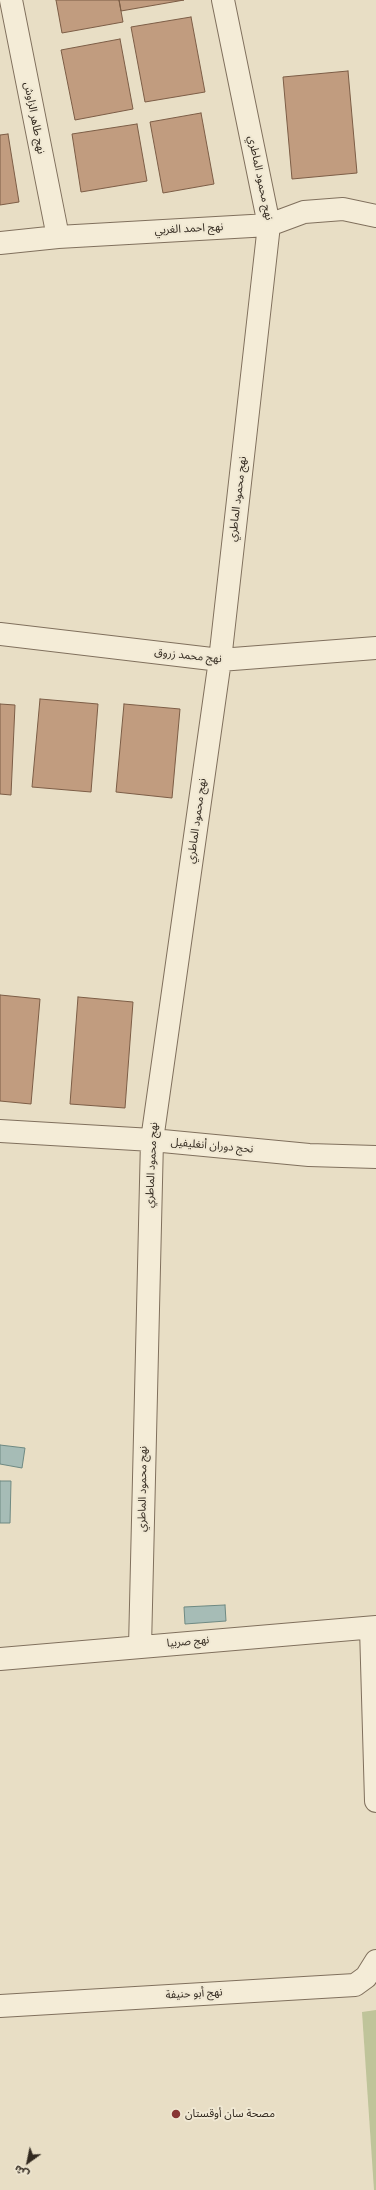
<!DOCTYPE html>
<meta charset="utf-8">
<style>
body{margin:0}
#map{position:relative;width:376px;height:2190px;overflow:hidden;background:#e8dec5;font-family:"Times New Roman","Noto Sans Arabic",serif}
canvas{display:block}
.north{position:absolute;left:8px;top:2142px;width:40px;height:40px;-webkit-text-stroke:3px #f0e8d3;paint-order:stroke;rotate:213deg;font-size:11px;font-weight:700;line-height:16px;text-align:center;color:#32291f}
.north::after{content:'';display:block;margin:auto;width:14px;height:18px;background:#32291f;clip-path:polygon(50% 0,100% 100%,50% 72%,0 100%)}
</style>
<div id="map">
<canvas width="376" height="2190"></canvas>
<div class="north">ش</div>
</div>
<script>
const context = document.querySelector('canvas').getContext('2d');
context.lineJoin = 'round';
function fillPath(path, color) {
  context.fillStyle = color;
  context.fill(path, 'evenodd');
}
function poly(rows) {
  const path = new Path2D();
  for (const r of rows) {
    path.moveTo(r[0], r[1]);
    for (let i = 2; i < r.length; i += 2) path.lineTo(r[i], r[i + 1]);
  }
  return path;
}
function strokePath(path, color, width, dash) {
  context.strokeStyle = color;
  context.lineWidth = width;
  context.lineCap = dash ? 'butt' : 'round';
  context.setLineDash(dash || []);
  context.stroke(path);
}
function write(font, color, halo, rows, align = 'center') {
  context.font = font + ' "Times New Roman","Noto Sans Arabic",serif';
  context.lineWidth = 4;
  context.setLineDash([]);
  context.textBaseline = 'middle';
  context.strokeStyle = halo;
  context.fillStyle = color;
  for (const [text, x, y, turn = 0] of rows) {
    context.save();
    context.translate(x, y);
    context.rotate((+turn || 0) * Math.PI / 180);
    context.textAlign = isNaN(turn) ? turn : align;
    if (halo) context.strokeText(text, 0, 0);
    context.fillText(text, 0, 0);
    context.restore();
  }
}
fillPath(poly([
 [376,2010,376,2190,374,2190,362,2012]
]), '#bfc49a');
const water = poly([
 [0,1445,25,1448,22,1468,0,1464,0,1445],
 [0,1481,11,1481,10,1523,0,1523,0,1481],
 [225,1605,226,1621,185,1624,184,1607,225,1605]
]);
fillPath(water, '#a6bcb6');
strokePath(water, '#6e8982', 1);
const building = poly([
 [56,0,119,0,123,22,62,33,56,0],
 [119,0,184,0,121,11,119,0],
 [191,17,205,92,145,102,131,27,191,17],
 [120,39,133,109,75,120,61,50,120,39],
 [348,71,357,173,292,179,283,77,348,71],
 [201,113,214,184,163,193,150,122,201,113],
 [137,124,147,181,81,192,72,134,137,124],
 [8,134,19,202,0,205,0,135,8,134],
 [40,699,98,704,91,792,32,787,40,699],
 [0,704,15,705,11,795,0,794,0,704],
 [124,704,180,709,172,798,116,792,124,704],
 [0,995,40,999,31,1104,0,1101,0,995],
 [78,997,133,1002,125,1108,70,1104,78,997]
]);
fillPath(building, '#c19c7f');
strokePath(building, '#7c5d46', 1);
const street = poly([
 [11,0,58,237],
 [0,243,58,237,269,225,304,212,343,209,376,216],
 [0,634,220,660,376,648],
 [0,1131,152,1140,309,1155,376,1157],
 [371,1628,376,1801],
 [140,1647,152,1140,220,660,269,225,223,0],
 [0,1659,376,1627],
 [0,2006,355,1985,366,1977,376,1961]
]);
strokePath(street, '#80705d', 24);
strokePath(street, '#f4ecd7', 22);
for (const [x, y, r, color] of [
 [176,2114,5,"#883635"]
]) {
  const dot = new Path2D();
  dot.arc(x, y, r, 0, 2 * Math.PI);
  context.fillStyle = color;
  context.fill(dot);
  strokePath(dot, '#f0e8d3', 1.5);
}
write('11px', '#32291f', '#f0e8d3', [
 ["نهج طاهر الزاوش",34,118,79],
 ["نهج محمود الماطري",260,178,78],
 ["نهج احمد الغربي",189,229,-3],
 ["نهج محمود الماطري",238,499,-83],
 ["نهج محمد زروق",188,656,6],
 ["نهج محمود الماطري",197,821,-82],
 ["نحج دوران أنغليفيل",212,1146,5],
 ["نهج محمود الماطري",152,1165,-87],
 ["نهج محمود الماطري",143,1489,-89],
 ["نهج صربيا",188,1642,-5],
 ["نهج أبو حنيفة",194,1994,-3]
]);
write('11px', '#32291f', '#f0e8d3', [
 ["مصحة سان أوقستان",185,2114]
], 'left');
</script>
